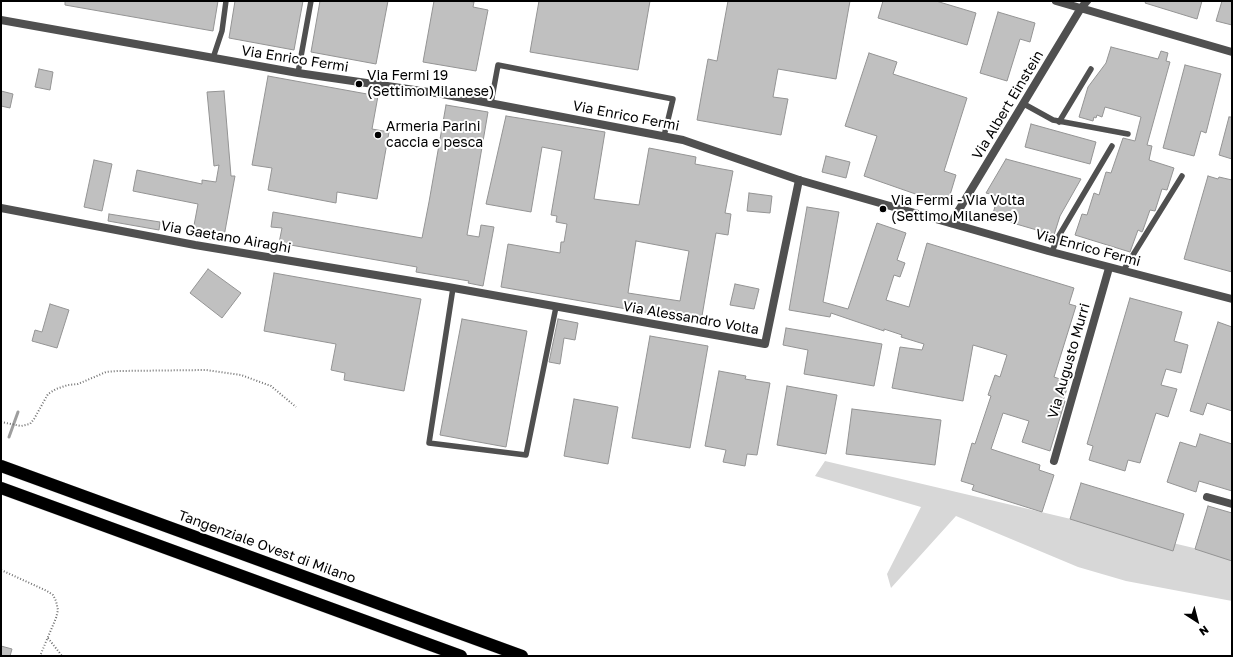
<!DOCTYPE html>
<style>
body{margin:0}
#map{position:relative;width:1233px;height:657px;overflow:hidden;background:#fff;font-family:"Golos Text",sans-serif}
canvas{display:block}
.frame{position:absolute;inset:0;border:2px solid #000;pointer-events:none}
.north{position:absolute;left:1177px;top:601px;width:40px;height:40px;-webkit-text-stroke:3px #fff;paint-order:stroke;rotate:144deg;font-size:11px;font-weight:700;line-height:16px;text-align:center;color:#000}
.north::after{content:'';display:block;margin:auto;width:14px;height:18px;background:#000;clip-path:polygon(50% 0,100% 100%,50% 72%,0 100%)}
</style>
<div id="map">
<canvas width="1233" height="657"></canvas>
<div class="frame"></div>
<div class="north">N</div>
</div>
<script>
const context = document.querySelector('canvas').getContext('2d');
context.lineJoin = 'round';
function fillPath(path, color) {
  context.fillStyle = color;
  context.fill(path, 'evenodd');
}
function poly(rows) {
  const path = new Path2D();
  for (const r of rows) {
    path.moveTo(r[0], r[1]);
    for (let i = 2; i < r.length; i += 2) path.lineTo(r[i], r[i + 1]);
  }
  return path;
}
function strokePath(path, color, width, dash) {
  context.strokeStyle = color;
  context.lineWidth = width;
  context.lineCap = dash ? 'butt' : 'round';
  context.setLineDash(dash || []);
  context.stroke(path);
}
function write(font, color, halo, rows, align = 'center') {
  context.font = font + ' "Golos Text",sans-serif';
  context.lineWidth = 4;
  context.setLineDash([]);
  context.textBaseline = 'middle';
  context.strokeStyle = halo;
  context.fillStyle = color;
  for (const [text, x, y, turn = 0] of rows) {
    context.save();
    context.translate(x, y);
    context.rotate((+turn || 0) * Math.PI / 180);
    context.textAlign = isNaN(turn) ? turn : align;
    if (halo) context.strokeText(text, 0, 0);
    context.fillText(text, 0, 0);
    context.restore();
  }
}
fillPath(poly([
 [825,461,1232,557,1232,601,1126,581,1078,567,956,516,891,588,887,574,921,507,815,476]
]), '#d7d7d7');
strokePath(poly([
 [9,437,18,412]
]), '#9e9e9e', 3);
const building = poly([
 [65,1,218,1,213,31,65,5,65,1],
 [235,1,303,1,294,50,229,38,235,1],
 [320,1,388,1,376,64,311,52,320,1],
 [434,1,467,1,474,2,473,7,488,10,476,71,423,62,434,1],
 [539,1,650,1,638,70,530,52,539,1],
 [728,1,850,1,836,79,778,69,773,97,788,99,781,135,697,120,708,59,717,61,728,1],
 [883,1,936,1,976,13,967,45,878,18,883,1],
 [1146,1,1202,1,1197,19,1145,3,1146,1],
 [1222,1,1232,1,1232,25,1216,21,1222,1],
 [998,12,1035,23,1030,42,1020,39,1007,81,980,73,998,12],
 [1111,47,1158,59,1161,51,1168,53,1166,61,1170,62,1147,145,1152,146,1149,160,1174,168,1167,190,1162,189,1155,211,1150,210,1143,230,1142,232,1138,230,1130,252,1075,235,1082,214,1087,215,1094,193,1099,195,1106,172,1111,173,1123,138,1135,141,1141,117,1105,107,1102,117,1097,115,1096,118,1094,117,1093,121,1079,117,1088,87,1106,63,1111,47],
 [869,53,897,62,893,74,967,98,944,171,956,175,947,205,864,176,877,136,845,126,869,53],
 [1185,65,1221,74,1206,133,1201,131,1194,156,1163,148,1185,65],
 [39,69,53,72,50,90,35,87,39,69],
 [268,76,378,96,372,129,389,132,377,199,337,192,336,203,268,190,272,168,252,165,268,76],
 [1,91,13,94,10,108,1,106,1,91],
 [224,91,231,176,235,176,223,242,192,236,198,204,133,191,137,170,202,184,202,180,216,182,219,165,214,166,207,92,224,91],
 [446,105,488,112,467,235,479,237,481,225,494,227,483,286,468,283,469,281,416,272,417,267,279,243,282,228,271,227,273,212,422,238,429,202,446,105],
 [506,116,605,132,594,199,639,205,649,148,696,157,695,164,733,171,725,213,731,214,728,235,716,233,701,322,501,287,508,244,560,253,561,242,564,242,567,224,556,222,557,216,551,215,562,151,542,147,531,212,486,204,506,116],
 [636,241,689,251,680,301,628,293,636,241],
 [1229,117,1232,117,1232,159,1219,155,1229,117],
 [1031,124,1096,142,1090,164,1025,147,1031,124],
 [826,156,850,162,846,178,822,172,826,156],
 [1006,159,1081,179,1060,216,1054,235,992,217,998,196,986,193,1006,159],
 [94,160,112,164,102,211,84,207,94,160],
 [1208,176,1218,179,1219,177,1232,180,1232,272,1184,259,1208,176],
 [749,193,772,196,770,213,747,211,749,193],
 [807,207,839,212,823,302,848,309,877,223,906,233,897,260,905,263,900,277,894,275,886,300,909,307,927,243,1074,288,1069,304,1076,306,1054,377,1069,382,1063,401,1065,401,1050,451,1022,442,1029,421,1003,413,991,449,1040,465,1039,470,1054,475,1042,512,972,490,974,485,961,481,972,443,975,444,991,396,988,395,995,375,1000,377,1007,355,973,345,963,401,892,388,900,347,922,350,924,344,901,337,902,335,884,329,884,331,831,313,830,317,789,310,807,207],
 [109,214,160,222,159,230,108,221,109,214],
 [208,269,241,293,222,318,190,293,208,269],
 [274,273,421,299,404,391,344,380,345,373,331,370,336,344,264,331,274,273],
 [735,284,759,289,754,309,730,305,735,284],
 [1130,298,1182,312,1174,341,1188,345,1181,373,1166,369,1161,385,1177,389,1168,417,1156,413,1140,463,1128,460,1125,471,1089,460,1093,446,1087,444,1130,298],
 [50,304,69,310,57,348,32,341,35,330,42,332,50,304],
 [462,319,527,331,506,447,440,435,462,319],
 [558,319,578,323,575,340,564,338,560,364,549,362,558,319],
 [1218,322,1232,327,1232,411,1207,403,1203,415,1190,411,1218,322],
 [786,328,882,344,874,386,804,374,808,350,783,345,786,328],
 [650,336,708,346,690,448,632,438,650,336],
 [719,371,746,376,745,379,770,383,757,455,747,454,745,466,723,462,726,450,705,446,719,371],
 [787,386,837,395,826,454,777,445,787,386],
 [574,399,618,407,608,464,564,456,574,399],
 [852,409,941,420,935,465,846,454,852,409],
 [1200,434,1232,444,1232,491,1199,481,1196,492,1167,482,1180,442,1196,447,1200,434],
 [1081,483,1184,514,1173,551,1070,519,1081,483],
 [1208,506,1232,513,1232,561,1195,549,1208,506],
 [1,646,12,649,10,656,1,656,1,646]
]);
fillPath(building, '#c0c0c0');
strokePath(building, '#949494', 1);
const motorway = poly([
 [1,466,522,656],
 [1,488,461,656]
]);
strokePath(motorway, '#dbdbdb', 13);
strokePath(poly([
 [1,422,21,426,30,424,34,419,48,394,56,389,68,385,78,384,106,372,118,371,206,370,241,375,271,386,296,407],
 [1,570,47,591,53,595,56,601,58,610,56,618,40,656],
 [48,638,62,656]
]), '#727272', 2, [1, 2]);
strokePath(poly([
 [213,58,222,31,226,1],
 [298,73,311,1],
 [491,103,498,65,673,99,664,136],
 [1024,104,1053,120,1128,134],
 [1059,122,1091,69],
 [1052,252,1057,239,1112,146],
 [1123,271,1182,176],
 [453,288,429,443,526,455,556,307]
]), '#505050', 5.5);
strokePath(poly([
 [1056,1,1232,52],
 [1,208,195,245,448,287,765,344,799,180],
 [951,223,1081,8,1087,1],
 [1054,461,1109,268],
 [1207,497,1232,504]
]), '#505050', 8);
strokePath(poly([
 [1,20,298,73,442,94,683,140,799,180,1048,251,1232,299]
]), '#505050', 8);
strokePath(motorway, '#000', 12);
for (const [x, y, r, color] of [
 [359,84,4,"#000"],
 [378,135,4,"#000"],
 [883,209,4,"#000"]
]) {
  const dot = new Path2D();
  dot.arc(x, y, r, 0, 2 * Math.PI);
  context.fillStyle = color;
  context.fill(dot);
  strokePath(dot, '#fff', 1.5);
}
write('14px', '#000', '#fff', [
 ["Via Enrico Fermi",295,59,9],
 ["Via Albert Einstein",1008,105,-59],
 ["Via Enrico Fermi",626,116,11],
 ["Via Gaetano Airaghi",226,237,10],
 ["Via Enrico Fermi",1088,248,15],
 ["Via Alessandro Volta",691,318,10],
 ["Via Augusto Murri",1069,361,-74],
 ["Tangenziale Ovest di Milano",267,547,20]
]);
write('14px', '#000', '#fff', [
 ["Via Fermi 19",367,76],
 ["(Settimo Milanese)",367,92],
 ["Armeria Parini",386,127],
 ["caccia e pesca",386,143],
 ["Via Fermi - Via Volta",891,201],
 ["(Settimo Milanese)",891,217]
], 'left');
</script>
